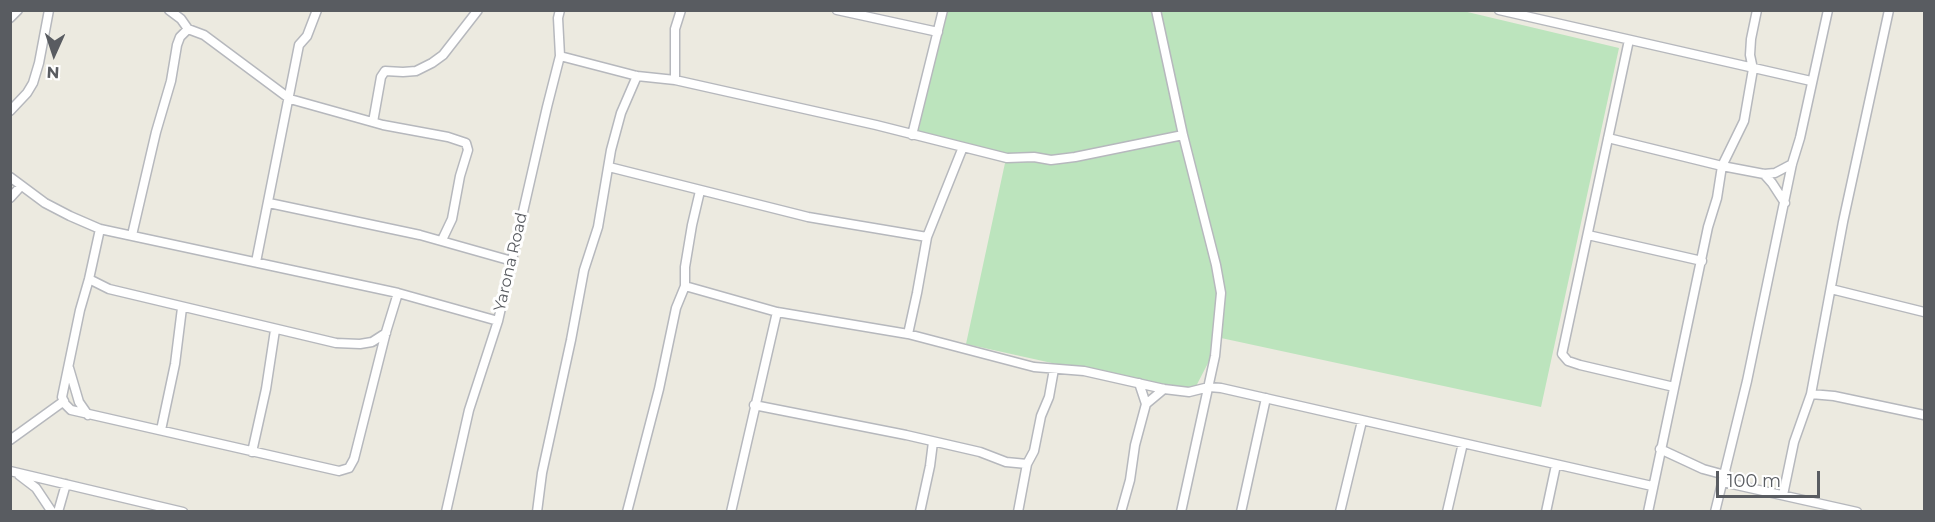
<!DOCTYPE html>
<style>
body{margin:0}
#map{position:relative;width:1935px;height:522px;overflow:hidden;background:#eceae0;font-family:Montserrat,sans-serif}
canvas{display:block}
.frame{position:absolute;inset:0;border:12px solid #595c61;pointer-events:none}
.north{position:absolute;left:24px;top:24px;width:60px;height:60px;-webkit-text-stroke:4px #fff;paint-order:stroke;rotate:183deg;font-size:16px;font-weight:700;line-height:24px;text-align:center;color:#595c61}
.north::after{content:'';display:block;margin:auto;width:21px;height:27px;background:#595c61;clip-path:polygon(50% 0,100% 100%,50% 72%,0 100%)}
.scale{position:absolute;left:1716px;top:471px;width:104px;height:27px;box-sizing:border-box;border:3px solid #595c61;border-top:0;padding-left:8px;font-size:18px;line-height:21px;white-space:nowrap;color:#595c61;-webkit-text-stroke:4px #fff;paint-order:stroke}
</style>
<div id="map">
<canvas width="1935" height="522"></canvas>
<div class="frame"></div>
<div class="north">N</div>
<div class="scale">100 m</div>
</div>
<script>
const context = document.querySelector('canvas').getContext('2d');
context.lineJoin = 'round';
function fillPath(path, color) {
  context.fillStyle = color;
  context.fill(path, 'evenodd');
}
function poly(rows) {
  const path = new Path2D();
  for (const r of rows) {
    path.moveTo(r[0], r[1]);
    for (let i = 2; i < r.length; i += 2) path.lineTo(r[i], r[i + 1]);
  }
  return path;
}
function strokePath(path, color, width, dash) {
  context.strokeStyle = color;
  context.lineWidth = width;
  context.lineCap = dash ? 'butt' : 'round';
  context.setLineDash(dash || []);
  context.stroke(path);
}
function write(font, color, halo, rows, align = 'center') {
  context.font = font + ' Montserrat,sans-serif';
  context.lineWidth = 6;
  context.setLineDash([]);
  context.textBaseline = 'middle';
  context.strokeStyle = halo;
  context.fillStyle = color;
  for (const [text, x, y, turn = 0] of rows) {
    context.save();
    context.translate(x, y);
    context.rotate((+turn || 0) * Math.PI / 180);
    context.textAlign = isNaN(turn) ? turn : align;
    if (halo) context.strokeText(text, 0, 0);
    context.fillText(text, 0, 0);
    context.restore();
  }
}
fillPath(poly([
 [1459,10,1619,48,1541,407,1221,338,1192,394,966,344,1005,163,918,134,942,11]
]), '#bce4bd');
const minor = poly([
 [169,10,181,19,188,29,204,35,290,99,383,125,448,137,466,143,468,150,460,176,452,219,442,240],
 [837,10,938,32],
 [1156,10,1183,135,1216,265,1221,293,1215,356,1181,512],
 [1499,10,1811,81],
 [10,18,18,10],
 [1629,40,1562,354,1568,361,1580,365,1674,387],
 [560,56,637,76,675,80,876,125,1007,158,1034,157,1051,160,1075,157,1183,135],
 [675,80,675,29,681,10],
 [10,111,27,93,33,83,39,63,49,10],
 [373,122,381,77,385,71,403,72,416,71,432,63,443,55,478,10],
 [912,135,943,10],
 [1608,138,1722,166,1764,174,1775,173,1792,164],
 [609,167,808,217,927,237],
 [1764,174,1772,183,1785,203],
 [10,177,45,203,70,216,100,229,398,293,498,321],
 [10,198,21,186],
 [269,203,420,235,512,261],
 [100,229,89,279,80,310,62,397,65,404,71,410,339,471,349,468,354,459,386,332,398,293],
 [132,235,156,132,171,81,177,45,180,37,188,29],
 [1588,235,1702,261],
 [256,262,299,45,307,36,317,10],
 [89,279,109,289,336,343,360,344,372,342,386,333],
 [685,286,777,312,908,334,1034,367,1084,371,1164,389,1189,392,1209,387,1221,388,1652,486],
 [1831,289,1924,312],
 [908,334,917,293,927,237,963,147],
 [69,368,79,402,88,415],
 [1811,394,1834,396,1924,415],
 [1146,404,1164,389],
 [754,405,906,435,980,452,1006,462,1027,464],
 [161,430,175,364,182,308],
 [10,440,64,401],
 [1660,449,1703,469,1725,475],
 [252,452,266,389,275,330],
 [10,471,183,512],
 [19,475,36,488,52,512],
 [1723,482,1857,512],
 [1783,495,1794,442,1811,394,1843,222,1889,10],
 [58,512,66,484],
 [446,512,469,410,498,321,547,107,560,56,558,18,560,10],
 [537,512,542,473,571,340,584,270,598,227,611,150,621,113,637,76],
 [627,512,659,389,676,308,685,286,685,267,692,225,700,191],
 [731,512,777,312],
 [920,512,930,466,933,442],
 [1018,512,1027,464,1034,451,1041,416,1049,397,1054,369],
 [1121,512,1130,480,1135,445,1146,404,1139,383],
 [1241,512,1266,398],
 [1340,512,1362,421],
 [1447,512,1463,443],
 [1546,512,1556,465],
 [1648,512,1708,227,1717,198,1722,166,1744,121,1753,69,1750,55,1751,39,1757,10],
 [1715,512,1747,381,1792,164,1800,138,1828,10]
]);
strokePath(minor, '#b6b8bd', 11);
strokePath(minor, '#fff', 8);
write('16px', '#595c61', '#fff', [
 ["Yarona Road",511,262,-77]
]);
</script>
